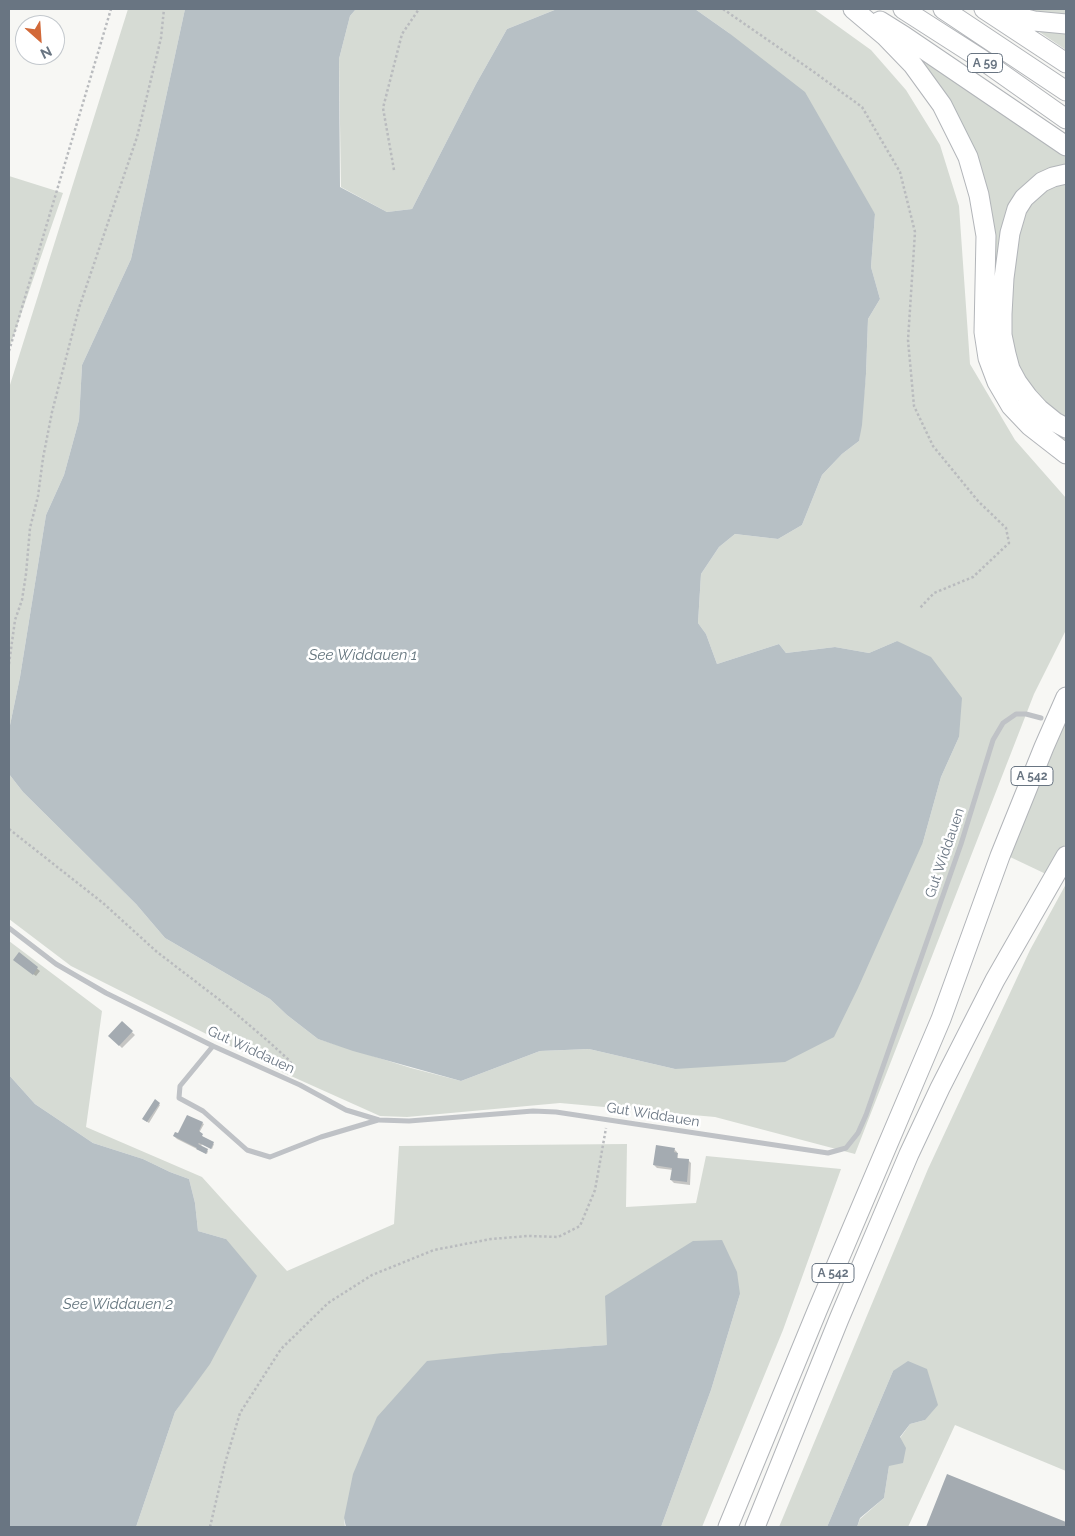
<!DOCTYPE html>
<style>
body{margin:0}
#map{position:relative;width:1075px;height:1536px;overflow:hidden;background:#f7f7f4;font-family:Raleway,sans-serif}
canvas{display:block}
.frame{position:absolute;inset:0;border:10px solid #697582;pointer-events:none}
.north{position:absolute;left:15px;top:15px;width:50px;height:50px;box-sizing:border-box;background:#fff;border:1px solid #c3c8cd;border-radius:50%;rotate:154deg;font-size:14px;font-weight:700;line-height:20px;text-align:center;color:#697582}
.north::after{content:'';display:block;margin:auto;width:18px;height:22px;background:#d26939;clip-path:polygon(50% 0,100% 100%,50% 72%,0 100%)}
</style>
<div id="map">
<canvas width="1075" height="1536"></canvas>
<div class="frame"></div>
<div class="north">N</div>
</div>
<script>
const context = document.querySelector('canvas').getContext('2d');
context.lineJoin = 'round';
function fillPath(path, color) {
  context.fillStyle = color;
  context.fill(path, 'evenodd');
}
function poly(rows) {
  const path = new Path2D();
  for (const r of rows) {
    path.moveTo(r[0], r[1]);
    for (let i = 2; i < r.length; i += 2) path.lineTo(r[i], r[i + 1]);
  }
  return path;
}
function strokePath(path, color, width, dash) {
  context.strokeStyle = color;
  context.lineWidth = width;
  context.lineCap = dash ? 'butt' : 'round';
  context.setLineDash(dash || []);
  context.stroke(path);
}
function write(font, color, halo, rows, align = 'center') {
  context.font = font + ' Raleway,sans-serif';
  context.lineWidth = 5;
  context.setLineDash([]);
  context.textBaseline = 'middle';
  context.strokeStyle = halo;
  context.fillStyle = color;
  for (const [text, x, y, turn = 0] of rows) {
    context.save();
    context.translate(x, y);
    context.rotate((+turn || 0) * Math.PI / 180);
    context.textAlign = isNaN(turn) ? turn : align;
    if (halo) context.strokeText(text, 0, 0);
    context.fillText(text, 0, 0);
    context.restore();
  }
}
fillPath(poly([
 [128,9,185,9,131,259,82,365,79,420,64,475,46,515,20,677,9,730,9,388],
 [356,9,557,9,507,29,476,84,412,209,387,212,341,187,339,59,350,16],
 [695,9,814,9,871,50,906,90,940,145,959,206,970,364,1015,440,1066,498,1066,630,1034,694,855,1154,715,1117,560,1103,407,1117,380,1116,282,1072,71,966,9,919,9,774,23,792,136,904,165,938,270,999,287,1015,318,1039,411,1068,461,1081,540,1051,589,1049,675,1069,923,842,941,777,959,737,897,641,869,653,835,647,786,653,779,644,717,664,706,634,698,623,701,574,719,547,735,534,778,539,802,525,822,475,842,454,859,441,866,374,868,319,880,299,871,267,875,214,729,33],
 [1025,9,1066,9,1066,15,1057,17],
 [1039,28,1057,33,1066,33,1066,50,1038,31],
 [914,52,1066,156,1066,168,1047,173,1031,181,1020,191,1010,209,1003,226,999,245,995,292,995,316,998,348,1007,375,1014,389,1020,399,1036,417,1056,431,1066,435,1066,448,1039,427,1024,413,1011,396,999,374,995,361,991,338,991,242,987,205,982,178,974,155,958,121,941,92,922,62,913,54,912,53],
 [9,176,63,193,9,349],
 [1066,179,1066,423,1033,397,1010,348,1014,230,1034,194],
 [1066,721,1066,843,1048,875,1008,856],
 [1066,884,1066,1471,955,1425,908,1527,857,1527,860,1519,884,1498,889,1466,900,1438,910,1424,925,1420,893,1371,827,1527,779,1527,928,1169,1030,950],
 [9,941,102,1011,86,1127,202,1177,287,1271,394,1224,399,1146,627,1144,626,1207,696,1203,706,1156,841,1169,783,1330,702,1527,661,1527,711,1390,740,1294,608,1345,503,1353,344,1518,345,1527,136,1527,175,1412,191,1389,226,1239,198,1231,195,1203,189,1179,170,1172,143,1159,93,1143,35,1104,9,1075]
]), '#d6dbd4');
fillPath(poly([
 [185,9,356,9,350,16,339,59,340,187,387,212,412,209,476,84,507,29,557,9,695,9,729,33,805,92,875,214,871,267,880,299,868,319,866,374,862,425,859,441,842,454,822,475,802,525,778,539,735,534,719,547,701,574,698,623,706,634,717,664,779,644,786,653,835,647,869,653,897,641,931,657,962,698,959,737,941,777,923,842,858,988,834,1037,785,1062,675,1069,589,1049,540,1051,461,1081,353,1051,318,1039,287,1015,270,999,165,938,136,904,23,792,9,774,9,730,20,677,46,515,64,475,79,420,82,365,131,259],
 [9,1075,35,1104,93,1143,143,1159,170,1172,189,1179,195,1203,198,1231,226,1239,257,1276,210,1364,175,1412,136,1527,9,1527],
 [722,1240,737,1272,740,1294,711,1390,661,1527,346,1527,344,1518,353,1474,377,1417,427,1361,503,1353,607,1345,605,1296,693,1241],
 [908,1361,927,1369,938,1405,925,1420,910,1424,900,1437,906,1448,903,1463,889,1466,884,1498,860,1518,857,1527,827,1527,893,1371]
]), '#b7c0c5');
fillPath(poly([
 [19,954,40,971,36,976,18,963],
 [122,1023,135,1035,122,1048,110,1036],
 [155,1101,160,1105,149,1123,144,1120],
 [188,1116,204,1124,199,1133,205,1139,214,1144,212,1149,202,1144,201,1147,208,1151,207,1154,177,1139,174,1136,179,1135],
 [674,1149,677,1152,678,1159,688,1160,691,1163,690,1185,674,1183,671,1180,673,1170,657,1168,654,1165],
 [948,1476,1066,1523,1066,1527,928,1527]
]), '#0003');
fillPath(poly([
 [19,952,38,967,33,975,13,960],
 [122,1021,133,1031,119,1046,108,1036],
 [155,1099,160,1103,147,1122,142,1119],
 [187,1115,203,1122,199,1131,203,1134,202,1136,214,1142,211,1149,199,1143,198,1144,208,1149,206,1154,196,1149,197,1148,173,1136,175,1132,178,1133],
 [656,1145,675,1148,674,1152,678,1153,677,1158,689,1159,687,1182,670,1180,672,1168,653,1165],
 [947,1474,1066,1522,1066,1527,926,1527]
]), '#a4abb1');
const motorway = poly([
 [853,9,885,36,913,65,942,105,968,157,979,195,986,236,984,332,988,358,997,382,1011,406,1030,426,1066,454],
 [903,9,981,59,1066,119],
 [943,9,1066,91],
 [984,9,1066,63],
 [999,12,1034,21,1066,24],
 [880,21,904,36,1066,146],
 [1066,174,1053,177,1042,182,1024,198,1017,209,1010,233,1004,278,1002,314,1002,335,1006,354,1010,369,1017,382,1028,397,1039,409,1055,422,1066,428],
 [728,1527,817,1311,941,1019,1000,856,1044,747,1066,697],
 [755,1527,839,1319,909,1154,940,1088,995,980,1066,856]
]);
strokePath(motorway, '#b2b5b9', 21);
strokePath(poly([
 [723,9,814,72,862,107,900,172,915,232,908,340,914,406,933,446,978,501,1006,528,1009,543,973,577,934,593,919,609],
 [394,170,383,108,402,34,419,9],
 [9,351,111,9],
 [9,664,15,620,22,600,26,574,30,528,38,496,43,458,52,412,79,308,137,137,161,38,164,9],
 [9,829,103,903,157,952,221,1001,268,1041,290,1061,294,1072],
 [210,1527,225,1463,240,1413,281,1349,328,1303,372,1275,434,1250,491,1239,528,1236,558,1237,580,1226,595,1190,606,1128]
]), '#b9bbbe', 2.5, [2.5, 2.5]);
strokePath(poly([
 [9,928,56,964,106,993,213,1046,300,1085,346,1110,379,1120,409,1121,533,1111,556,1112,828,1153,846,1148,858,1133,866,1115,961,844,993,740,1003,723,1016,714,1026,714,1041,718],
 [213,1046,180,1086,179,1098,203,1111,247,1150,270,1157,321,1137,378,1120]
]), '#bfc2c6', 5);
strokePath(motorway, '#fff', 19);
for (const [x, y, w] of [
 [985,63,35],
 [1032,776,42],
 [833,1273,42]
]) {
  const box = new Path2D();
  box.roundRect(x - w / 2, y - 9.5, w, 19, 4);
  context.fillStyle = '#fff';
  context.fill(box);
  strokePath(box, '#697582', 1);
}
write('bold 12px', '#697582', null, [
 ["A 59",985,63],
 ["A 542",1032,776],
 ["A 542",833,1273]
]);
write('14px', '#697582', '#fff', [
 ["Gut Widdauen",945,853,-71],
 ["Gut Widdauen",251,1050,25],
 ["Gut Widdauen",653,1115,9]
]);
write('italic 15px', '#65767f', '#fff', [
 ["See Widdauen 1",363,655],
 ["See Widdauen 2",118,1304]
]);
</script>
